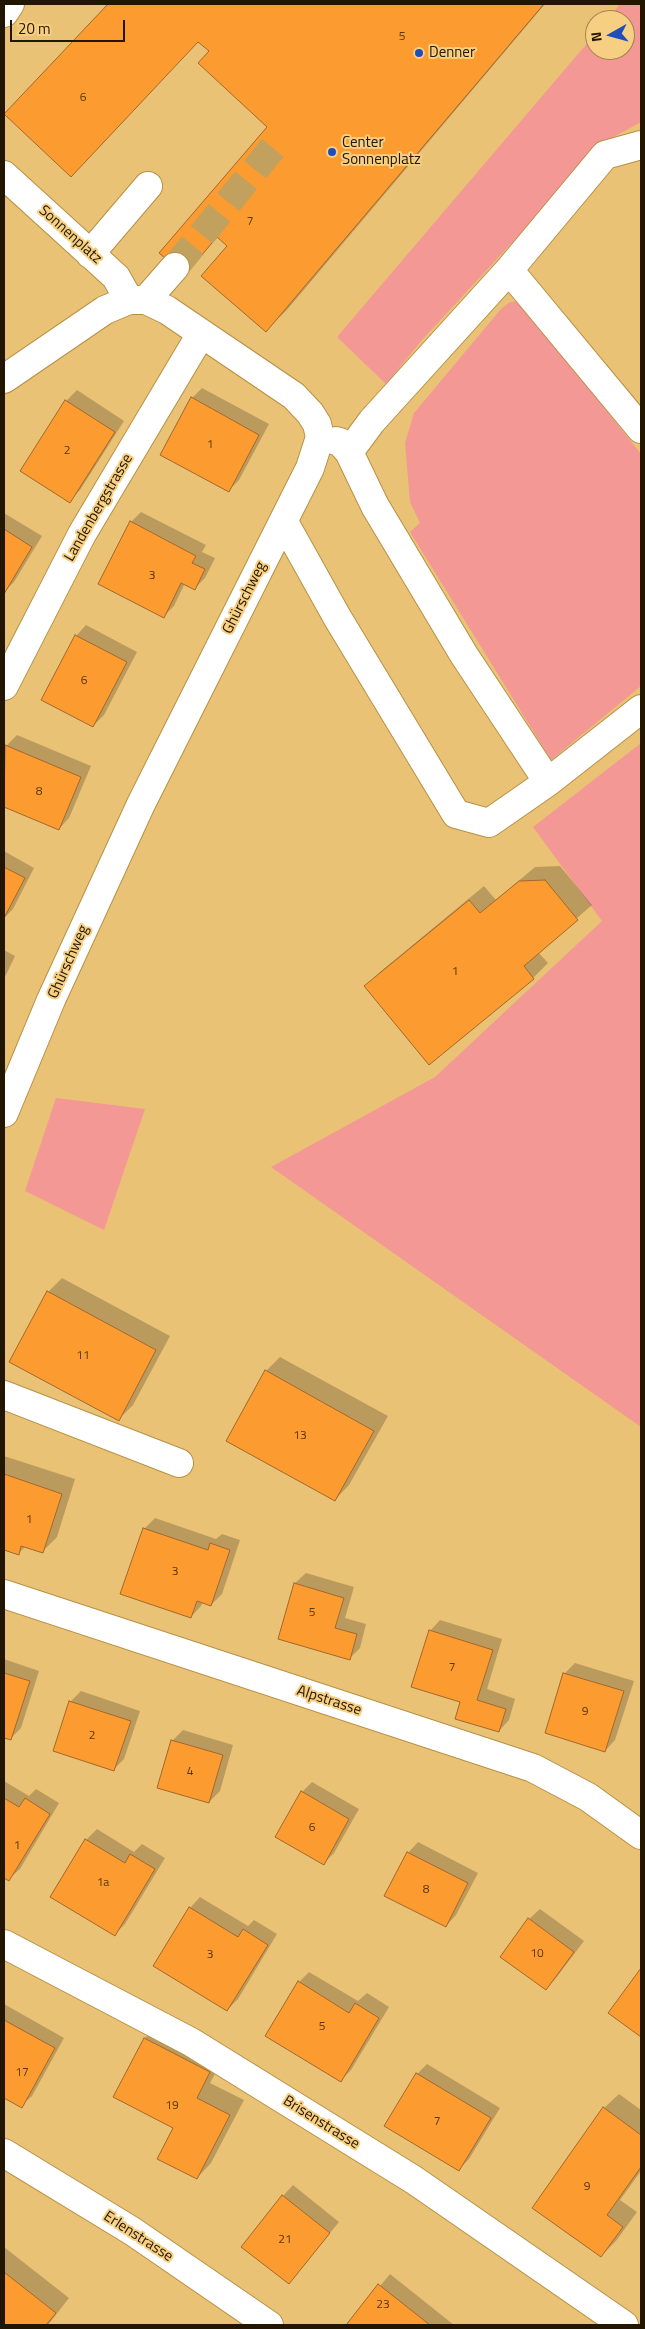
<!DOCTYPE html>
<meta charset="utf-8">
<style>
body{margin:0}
#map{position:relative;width:645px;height:2329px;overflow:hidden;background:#eac275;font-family:"Titillium Web",sans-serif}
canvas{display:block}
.frame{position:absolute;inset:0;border:5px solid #221601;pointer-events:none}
.north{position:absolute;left:585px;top:10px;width:50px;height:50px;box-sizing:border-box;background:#f7cf82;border:1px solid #a2854e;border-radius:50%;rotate:263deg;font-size:14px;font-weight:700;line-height:20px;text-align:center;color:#221601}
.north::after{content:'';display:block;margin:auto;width:18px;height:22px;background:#1d4ebb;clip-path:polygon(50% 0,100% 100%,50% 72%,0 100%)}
.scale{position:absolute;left:10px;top:20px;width:115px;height:22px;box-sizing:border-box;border:2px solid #221601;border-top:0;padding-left:6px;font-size:15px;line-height:18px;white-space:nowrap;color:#221601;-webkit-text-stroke:4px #f7cf82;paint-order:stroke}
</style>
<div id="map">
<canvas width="645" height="2329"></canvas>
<div class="frame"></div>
<div class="north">N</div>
<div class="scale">20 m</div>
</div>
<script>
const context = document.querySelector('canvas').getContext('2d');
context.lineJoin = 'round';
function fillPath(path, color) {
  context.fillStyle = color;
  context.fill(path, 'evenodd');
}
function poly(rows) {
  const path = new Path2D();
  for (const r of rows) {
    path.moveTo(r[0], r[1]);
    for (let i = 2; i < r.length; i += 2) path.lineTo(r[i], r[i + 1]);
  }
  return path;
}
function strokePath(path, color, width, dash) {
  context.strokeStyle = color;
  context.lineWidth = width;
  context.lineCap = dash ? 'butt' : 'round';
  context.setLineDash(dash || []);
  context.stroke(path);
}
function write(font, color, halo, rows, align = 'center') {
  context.font = font + ' "Titillium Web",sans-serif';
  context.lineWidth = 4;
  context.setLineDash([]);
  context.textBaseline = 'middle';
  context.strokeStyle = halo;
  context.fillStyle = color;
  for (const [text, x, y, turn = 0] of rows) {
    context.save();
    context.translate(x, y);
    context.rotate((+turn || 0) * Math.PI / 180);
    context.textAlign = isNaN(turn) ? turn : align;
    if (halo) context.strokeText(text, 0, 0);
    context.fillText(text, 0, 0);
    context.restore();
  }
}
fillPath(poly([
 [620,4,641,4,641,122,606,141,422,340,386,384,337,337,595,34,595,50,625,50,625,20,607,20],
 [519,301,641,454,641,686,551,760,410,532,420,523,410,502,405,443,414,413,501,309,510,302],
 [641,743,641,1427,271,1167,435,1077,602,921,533,827],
 [56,1098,145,1109,104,1230,25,1191]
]), '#f39894');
fillPath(poly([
 [110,4,545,4,286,311,266,330,228,246,218,237,185,273,268,126,210,51,199,40,6,114],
 [202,388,269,424,239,480,228,491,192,398],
 [77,390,124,421,80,490,69,501,66,401],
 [141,512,206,545,202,552,215,558,205,578,195,588,185,583,174,606,164,616,131,522],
 [4,513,42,536,14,582,4,592],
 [86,625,137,652,104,715,93,726,76,636],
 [17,735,91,766,69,818,59,829,4,806,4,751,6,746],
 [4,851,34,868,13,909,4,918],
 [560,866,592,905,538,952,548,963,533,978,429,1064,366,987,380,972,484,886,496,900,535,867],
 [4,950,15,956,4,979],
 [62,1278,170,1336,133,1405,119,1419,48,1292],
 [280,1357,388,1416,349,1485,335,1500,266,1371],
 [4,1456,75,1479,57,1537,42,1552,26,1546,18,1554,4,1549],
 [155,1518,216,1539,222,1534,240,1540,222,1594,211,1605,203,1602,201,1606,191,1617,144,1529],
 [306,1573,354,1587,345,1618,366,1624,360,1648,349,1659,295,1583],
 [440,1620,502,1639,487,1689,515,1699,509,1720,499,1731,462,1701,430,1631],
 [4,1659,39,1671,21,1728,10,1739,4,1737],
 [575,1663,634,1681,615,1740,605,1751,547,1732,565,1673],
 [81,1691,140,1711,124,1759,113,1770,70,1702],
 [183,1730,233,1745,220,1791,209,1802,159,1787,173,1740],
 [4,1781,29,1796,36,1789,59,1803,20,1869,9,1879,4,1876],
 [312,1782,359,1809,334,1853,324,1863,302,1792],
 [97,1829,134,1852,142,1844,165,1858,125,1924,115,1934,52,1897,86,1840],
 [418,1842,478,1873,456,1915,446,1926,408,1853],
 [200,1897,248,1926,254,1920,277,1934,238,1999,227,2010,190,1908],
 [540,1909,584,1941,556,1978,546,1989,529,1919],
 [641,1970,641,2035,610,2013],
 [309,1972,358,2001,367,1993,389,2007,351,2070,340,2081,299,1982],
 [4,2004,64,2038,32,2096,21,2106,4,2096],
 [159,2024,224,2057,210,2083,244,2100,211,2163,197,2178,175,2127,115,2096,145,2038],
 [427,2064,500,2108,469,2159,458,2170,417,2074],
 [619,2094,641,2110,641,2171,620,2200,637,2212,616,2241,601,2256,604,2108],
 [293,2185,339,2222,289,2283,283,2196],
 [4,2247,69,2298,48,2325,4,2325],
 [390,2274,454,2325,348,2325]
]), '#0003');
const building = poly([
 [108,4,544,4,266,332,201,276,227,246,217,237,185,275,159,253,267,127,198,63,209,51,198,42,71,177,4,114,108,4],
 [191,397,259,435,229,492,160,455,191,397],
 [65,400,115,432,70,503,20,471,65,400],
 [130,521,196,556,192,563,205,569,195,590,181,583,164,618,98,584,130,521],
 [4,529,32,547,4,594,4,529],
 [75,635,127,662,93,727,41,700,75,635],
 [5,745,81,777,59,830,4,807,5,745],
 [4,867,25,878,4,918,4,867],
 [545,880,578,920,524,966,534,979,429,1065,364,986,469,900,480,913,519,881,545,880],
 [47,1291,156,1350,119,1421,9,1362,47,1291],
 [265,1370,374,1431,335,1501,226,1441,265,1370],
 [4,1474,62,1494,43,1553,21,1546,19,1555,4,1550,4,1474],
 [143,1528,208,1550,210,1543,230,1550,211,1606,197,1601,191,1618,120,1594,143,1528],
 [294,1583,344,1598,335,1628,357,1634,350,1660,278,1639,294,1583],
 [429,1630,493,1650,477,1700,506,1709,499,1732,455,1719,460,1702,411,1687,429,1630],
 [4,1673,30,1681,11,1740,4,1738,4,1673],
 [563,1673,624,1691,605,1752,545,1733,563,1673],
 [69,1701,131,1721,114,1771,53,1751,69,1701],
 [171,1740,223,1755,209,1803,157,1788,171,1740],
 [301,1791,349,1819,324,1865,275,1837,301,1791],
 [4,1798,19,1807,25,1798,50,1814,9,1881,4,1878,4,1798],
 [85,1839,125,1863,130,1854,155,1869,115,1936,50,1897,85,1839],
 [407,1852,468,1883,446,1927,384,1896,407,1852],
 [189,1907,238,1937,243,1929,268,1945,227,2011,153,1966,189,1907],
 [528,1918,574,1952,546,1990,500,1957,528,1918],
 [641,1968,641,2037,608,2013,641,1968],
 [298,1981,349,2013,355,2003,379,2018,341,2082,265,2036,298,1981],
 [4,2020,55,2048,22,2108,4,2098,4,2020],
 [144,2038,210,2072,197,2098,230,2115,197,2179,157,2159,173,2128,113,2097,144,2038],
 [416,2073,491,2118,459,2171,384,2126,416,2073],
 [603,2107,641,2135,641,2167,607,2215,623,2227,601,2257,532,2208,603,2107],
 [282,2195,330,2233,289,2284,241,2247,282,2195],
 [4,2272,56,2313,46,2325,4,2325,4,2272],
 [378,2284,430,2325,346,2325,378,2284]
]);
fillPath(building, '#fb9b30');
strokePath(building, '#a2672c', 1);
strokePath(poly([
 [175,267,276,144]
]), '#c2a05e', 28, [28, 14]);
const minor = poly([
 [4,175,116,277,129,300],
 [90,254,148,186],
 [509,270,641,429],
 [146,300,175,267],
 [4,379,105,310,129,300,146,300,167,310,294,396,310,413,317,424,320,437,310,468,141,804,51,1000,4,1113],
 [336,441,340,442,349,452,372,421,509,270,605,155,641,145],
 [284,522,337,617,456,814,489,823,548,782,464,655,375,506,349,452],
 [4,686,82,534,201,334],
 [548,782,641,709],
 [4,1395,179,1463],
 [4,1594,533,1768,588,1797,641,1835],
 [4,1944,191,2042,414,2180,624,2325],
 [4,2153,132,2231,269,2325]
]);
const major = poly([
 [4,13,10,4]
]);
strokePath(minor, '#b79144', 30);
strokePath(major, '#b79144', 30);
strokePath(minor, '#fff', 28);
strokePath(major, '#fff', 28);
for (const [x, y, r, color] of [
 [419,53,5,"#1d4ebb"],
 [332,152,5,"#1d4ebb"]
]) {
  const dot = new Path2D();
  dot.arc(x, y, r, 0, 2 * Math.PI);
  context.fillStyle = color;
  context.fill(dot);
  strokePath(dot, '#f7cf82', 2);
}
write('12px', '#58370d', null, [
 ["5",402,37],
 ["6",83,98],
 ["7",250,222],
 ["1",210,445],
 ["2",67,451],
 ["3",152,576],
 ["6",84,681],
 ["8",39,792],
 ["1",455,972],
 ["11",83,1356],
 ["13",300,1436],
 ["1",29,1520],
 ["3",175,1572],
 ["5",312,1613],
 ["7",452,1668],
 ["9",585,1712],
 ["2",92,1736],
 ["4",190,1772],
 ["6",312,1828],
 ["1",17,1846],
 ["1a",103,1883],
 ["8",426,1890],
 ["10",537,1954],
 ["3",210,1955],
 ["5",322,2027],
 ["17",22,2073],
 ["19",172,2106],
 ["7",437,2122],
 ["9",587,2187],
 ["21",285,2240],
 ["23",383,2305]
]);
write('15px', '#221601', '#f7cf82', [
 ["Denner",429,53],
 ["Center",342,143],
 ["Sonnenplatz",342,160]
], 'left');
write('15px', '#221601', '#f7cf82', [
 ["Sonnenplatz",70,235,42],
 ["Landenbergstrasse",99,508,-60],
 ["Ghürschweg",245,598,-63],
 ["Ghürschweg",69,962,-66],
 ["Alpstrasse",329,1701,18],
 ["Brisenstrasse",321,2123,32],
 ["Erlenstrasse",138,2237,33]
]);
</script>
